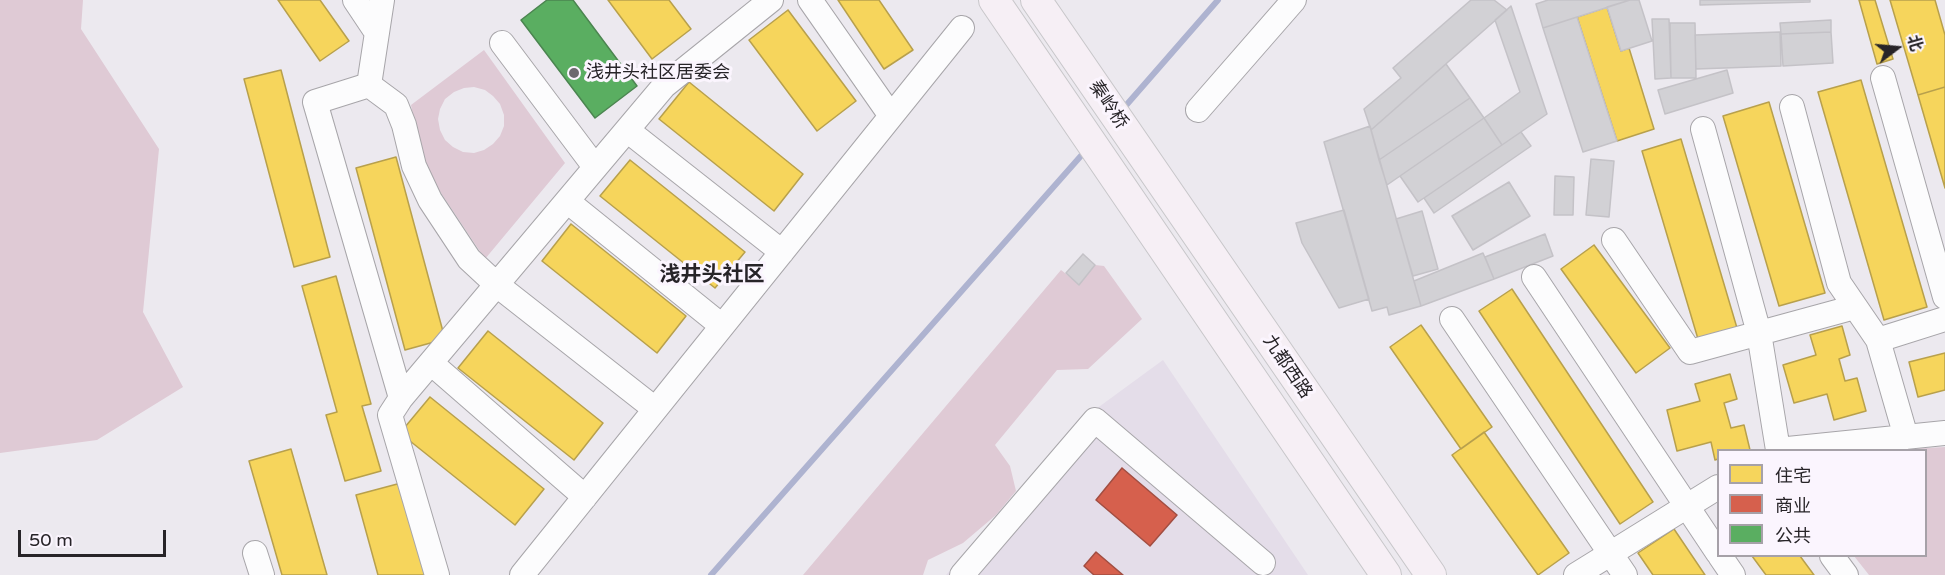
<!DOCTYPE html>
<meta charset="utf-8">
<style>
body{margin:0}
#map{position:relative;width:1945px;height:575px;overflow:hidden;background:#ece9ef;font-family:"Varela Round","Noto Sans SC",sans-serif}
canvas{display:block}
.legend{position:absolute;left:1717px;top:449px;width:210px;height:108px;box-sizing:border-box;background:#fbf5fe;border:2px solid #a6a1a8;margin:0;padding:8px 10px;list-style:none;font-size:18px;color:#272428}
.legend li{display:flex;align-items:center;gap:12px;height:30px}
.legend b{width:30px;border:2px solid #a6a1a8}
.north{position:absolute;left:1867px;top:18px;width:60px;height:60px;-webkit-text-stroke:4px #fbf5fe;paint-order:stroke;rotate:74deg;font-size:16px;font-weight:700;line-height:24px;text-align:center;color:#272428}
.north::after{content:'';display:block;margin:auto;width:21px;height:27px;background:#272428;clip-path:polygon(50% 0,100% 100%,50% 72%,0 100%)}
.scale{position:absolute;left:18px;top:530px;width:148px;height:27px;box-sizing:border-box;border:3px solid #272428;border-top:0;padding-left:8px;font-size:18px;line-height:21px;white-space:nowrap;color:#272428;-webkit-text-stroke:4px #fbf5fe;paint-order:stroke}
</style>
<div id="map">
<canvas width="1945" height="575"></canvas>
<ul class="legend">
<li><b style="height:16px;background:#f6d55c"></b>住宅</li>
<li><b style="height:16px;background:#d6604d"></b>商业</li>
<li><b style="height:16px;background:#5aae61"></b>公共</li>
</ul>
<div class="north">北</div>
<div class="scale">50 m</div>
</div>
<script>
const context = document.querySelector('canvas').getContext('2d');
context.lineJoin = 'round';
function fillPath(path, color) {
  context.fillStyle = color;
  context.fill(path, 'evenodd');
}
function poly(rows) {
  const path = new Path2D();
  for (const r of rows) {
    path.moveTo(r[0], r[1]);
    for (let i = 2; i < r.length; i += 2) path.lineTo(r[i], r[i + 1]);
  }
  return path;
}
function strokePath(path, color, width, dash) {
  context.strokeStyle = color;
  context.lineWidth = width;
  context.lineCap = dash ? 'butt' : 'round';
  context.setLineDash(dash || []);
  context.stroke(path);
}
function write(font, color, halo, rows, align = 'center') {
  context.font = font + ' "Varela Round","Noto Sans SC",sans-serif';
  context.lineWidth = 6;
  context.setLineDash([]);
  context.textBaseline = 'middle';
  context.strokeStyle = halo;
  context.fillStyle = color;
  for (const [text, x, y, turn = 0] of rows) {
    context.save();
    context.translate(x, y);
    context.rotate((+turn || 0) * Math.PI / 180);
    context.textAlign = isNaN(turn) ? turn : align;
    if (halo) context.strokeText(text, 0, 0);
    context.fillText(text, 0, 0);
    context.restore();
  }
}
fillPath(poly([
 [1163,360,1308,575,946,575,1081,420]
]), '#e4dde9');
fillPath(poly([
 [0,0,83,0,81,29,159,149,143,312,183,387,97,440,0,453],
 [484,50,565,163,485,259,423,166,411,105],
 [474,87,485,90,493,96,500,104,504,115,504,126,500,136,493,144,484,150,474,153,463,152,453,147,445,140,440,130,438,119,440,109,445,99,454,92,464,88],
 [1095,265,1104,266,1142,319,1088,369,1057,370,995,445,1010,466,1016,491,996,515,963,543,928,560,923,575,803,575,1061,270,1079,284],
 [1945,447,1945,575,1869,575,1854,556,1926,556,1926,450,1892,450]
]), '#dfcad5');
const homes = poly([
 [278,0,320,0,349,41,320,61,278,0],
 [608,0,669,0,691,29,652,59,608,0],
 [838,0,879,0,913,50,884,69,838,0],
 [1859,0,1875,0,1893,59,1877,64,1859,0],
 [1890,0,1935,0,1945,35,1945,87,1918,95,1890,0],
 [1607,7,1621,51,1629,48,1654,129,1617,141,1577,17,1607,7],
 [788,10,856,101,817,131,749,40,788,10],
 [281,70,330,257,294,267,244,79,281,70],
 [1861,80,1927,307,1884,320,1818,92,1861,80],
 [689,82,803,174,774,211,659,119,689,82],
 [1945,87,1945,188,1918,95,1945,87],
 [1769,102,1825,293,1779,306,1723,116,1769,102],
 [1681,139,1737,328,1698,339,1642,151,1681,139],
 [396,157,445,339,405,350,356,168,396,157],
 [630,160,745,252,715,288,600,196,630,160],
 [571,224,686,316,657,353,542,261,571,224],
 [1594,245,1670,348,1636,373,1561,269,1594,245],
 [336,276,371,404,362,406,381,471,345,481,326,415,337,412,302,286,336,276],
 [1512,289,1653,502,1620,524,1479,311,1512,289],
 [1421,325,1492,427,1461,449,1390,347,1421,325],
 [1842,326,1850,355,1839,359,1845,381,1857,378,1866,411,1834,420,1827,394,1794,403,1783,365,1816,355,1810,335,1842,326],
 [488,331,603,423,574,460,458,368,488,331],
 [1945,353,1945,390,1918,397,1909,362,1945,353],
 [1730,374,1737,399,1724,403,1731,428,1744,425,1750,450,1718,450,1718,459,1715,460,1711,442,1677,451,1667,410,1700,401,1695,384,1730,374],
 [430,397,544,489,515,525,400,433,430,397],
 [1484,432,1569,553,1538,575,1452,455,1484,432],
 [291,449,327,575,282,575,249,461,291,449],
 [401,483,427,575,378,575,356,495,401,483],
 [1674,529,1705,575,1653,575,1638,553,1674,529],
 [1752,556,1800,556,1814,575,1766,575,1752,556]
]);
fillPath(homes, '#f6d55c');
strokePath(homes, '#b8a04c', 1.5);
const shops = poly([
 [1122,468,1177,515,1150,546,1096,500,1122,468],
 [1096,552,1123,575,1094,575,1084,566,1096,552]
]);
fillPath(shops, '#d6604d');
strokePath(shops, '#a24e42', 1.5);
const public = poly([
 [547,0,573,0,637,86,595,118,521,20,547,0]
]);
fillPath(public, '#5aae61');
strokePath(public, '#4b8550', 1.5);
strokePath(poly([
 [1122,110,1218,0],
 [711,575,1087,149]
]), '#aeb3d0', 6);
const building = poly([
 [1471,0,1494,0,1507,10,1371,130,1364,109,1401,78,1393,68,1471,0],
 [1548,0,1630,0,1543,28,1536,4,1548,0],
 [1630,0,1639,0,1652,41,1621,51,1607,7,1630,0],
 [1700,0,1810,0,1810,2,1700,5,1700,0],
 [1511,6,1547,114,1502,145,1484,118,1520,92,1495,20,1511,6],
 [1577,17,1617,141,1583,152,1543,28,1577,17],
 [1652,19,1669,19,1671,78,1655,79,1652,19],
 [1831,20,1831,32,1781,34,1780,23,1831,20],
 [1670,23,1695,23,1696,78,1671,78,1670,23],
 [1780,32,1781,66,1696,69,1695,35,1780,32],
 [1831,32,1833,63,1783,66,1781,34,1831,32],
 [1446,64,1470,98,1379,160,1371,130,1446,64],
 [1727,70,1733,93,1665,114,1658,90,1727,70],
 [1470,98,1484,118,1387,185,1379,160,1470,98],
 [1484,118,1502,145,1418,202,1400,176,1484,118],
 [1370,126,1421,306,1389,315,1387,307,1372,311,1324,142,1370,126],
 [1521,132,1531,146,1434,213,1424,198,1521,132],
 [1591,159,1614,161,1609,217,1586,215,1591,159],
 [1555,176,1574,177,1573,215,1554,215,1555,176],
 [1509,182,1530,216,1473,250,1452,216,1509,182],
 [1344,210,1369,299,1339,308,1302,243,1296,223,1344,210],
 [1422,211,1438,269,1413,276,1396,219,1422,211],
 [1545,234,1553,256,1494,279,1485,257,1545,234],
 [1483,253,1494,279,1421,306,1414,281,1483,253],
 [1083,254,1095,265,1079,285,1066,273,1083,254]
]);
fillPath(building, '#d2d1d5');
strokePath(building, '#c4c2c7', 1.5);
const minor = poly([
 [355,0,377,33],
 [382,0,369,85,315,102,401,398,664,86,771,0],
 [810,0,891,116],
 [502,43,595,167],
 [1883,78,1945,297],
 [369,85,396,105,404,125,414,166,430,200,469,259,497,285,655,409],
 [1792,107,1839,283,1878,340,1906,437],
 [1198,110,1294,0],
 [1703,129,1759,333,1778,450],
 [627,130,782,252],
 [567,201,722,326],
 [1614,240,1690,352,1855,307],
 [1534,277,1718,553],
 [1452,319,1625,575],
 [1878,340,1945,319],
 [431,363,585,497],
 [401,398,390,415,437,575],
 [1778,450,1945,433],
 [255,553,262,575],
 [1720,556,1733,575],
 [1832,556,1846,575],
 [522,575,962,28],
 [962,575,1095,420,1263,563],
 [1576,575,1718,487]
]);
const major = poly([
 [994,0,1386,575],
 [1036,0,1431,575]
]);
strokePath(minor, '#a7a5a9', 26);
strokePath(major, '#c8c7ca', 32);
strokePath(minor, '#fcfcfd', 24);
strokePath(major, '#f6eff5', 30);
for (const [x, y, r, color] of [
 [574,73,6,"#6c696e"]
]) {
  const dot = new Path2D();
  dot.arc(x, y, r, 0, 2 * Math.PI);
  context.fillStyle = color;
  context.fill(dot);
  strokePath(dot, '#fbf5fe', 2);
}
write('18px', '#272428', '#fbf5fe', [
 ["浅井头社区居委会",586,73]
], 'left');
write('18px', '#272428', '#fbf5fe', [
 ["秦岭桥",1108,105,56],
 ["九都西路",1287,367,56]
]);
write('bold 21px', '#272428', '#fbf5fe', [
 ["浅井头社区",712,275]
]);
</script>
